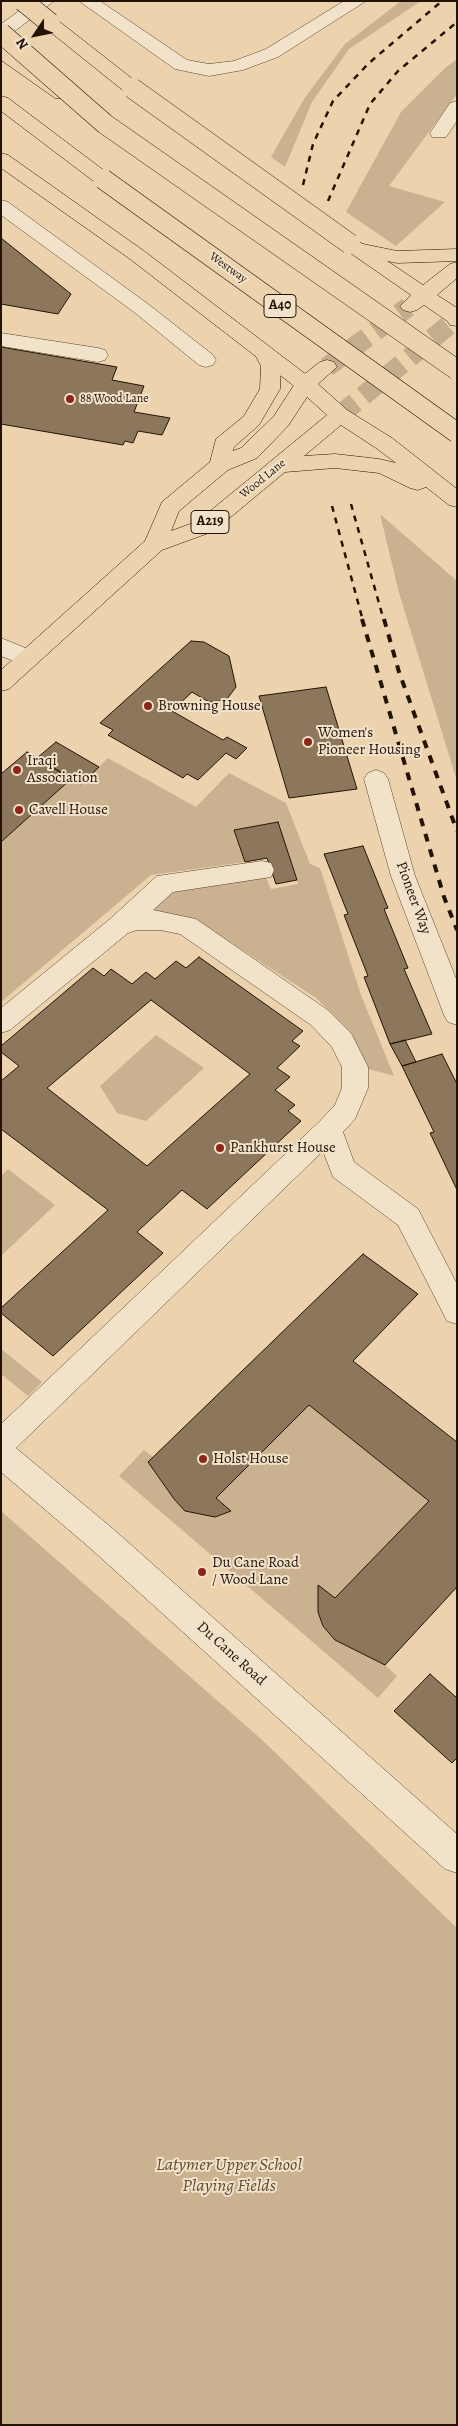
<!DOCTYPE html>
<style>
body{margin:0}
#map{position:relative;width:458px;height:2426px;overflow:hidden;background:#ecd3ae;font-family:Alegreya,serif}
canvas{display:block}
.frame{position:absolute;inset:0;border:2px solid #231305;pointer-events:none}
.north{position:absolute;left:10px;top:10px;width:50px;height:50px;-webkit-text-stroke:4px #f3e2ca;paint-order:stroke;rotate:236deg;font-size:14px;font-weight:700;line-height:20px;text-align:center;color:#231305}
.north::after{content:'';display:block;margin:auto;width:18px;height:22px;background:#231305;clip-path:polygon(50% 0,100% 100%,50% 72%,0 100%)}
</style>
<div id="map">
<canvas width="458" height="2426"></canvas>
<div class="frame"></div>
<div class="north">N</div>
</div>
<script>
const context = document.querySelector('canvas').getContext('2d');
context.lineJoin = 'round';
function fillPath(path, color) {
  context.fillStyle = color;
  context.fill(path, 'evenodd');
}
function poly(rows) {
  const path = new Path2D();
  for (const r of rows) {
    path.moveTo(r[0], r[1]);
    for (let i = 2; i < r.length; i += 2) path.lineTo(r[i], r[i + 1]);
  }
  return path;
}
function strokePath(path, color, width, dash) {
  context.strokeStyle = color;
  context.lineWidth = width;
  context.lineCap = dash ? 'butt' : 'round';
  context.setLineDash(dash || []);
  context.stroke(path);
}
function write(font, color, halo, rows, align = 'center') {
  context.font = font + ' Alegreya,serif';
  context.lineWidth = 4;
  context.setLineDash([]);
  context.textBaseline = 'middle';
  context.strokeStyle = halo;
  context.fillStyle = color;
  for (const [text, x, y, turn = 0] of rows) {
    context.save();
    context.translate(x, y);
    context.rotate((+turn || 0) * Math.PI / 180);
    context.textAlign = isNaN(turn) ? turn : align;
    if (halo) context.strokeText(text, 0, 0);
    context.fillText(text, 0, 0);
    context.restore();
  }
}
fillPath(poly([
 [401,1,421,1,349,49,312,102,285,167,271,157,304,99,345,44],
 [457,59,457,94,389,186,445,202,396,246,346,212,401,112,445,68],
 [380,514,457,581,457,781,399,593],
 [108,758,196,807,229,773,286,803,310,864,320,868,361,995,394,1076,365,1068,334,1015,316,998,196,920,177,915,150,914,146,909,167,889,265,875,271,889,298,884,277,822,234,830,245,862,151,875,1,1002,1,842,71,779,81,784],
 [156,1035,204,1068,146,1121,117,1113,100,1086],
 [8,1169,55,1205,1,1256,1,1176],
 [1,1349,42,1382,28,1396,1,1374],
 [309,1405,429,1501,335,1598,318,1586,318,1612,323,1626,335,1640,385,1665,397,1676,378,1698,119,1476,144,1450,153,1457,148,1462,174,1499,185,1511,215,1517,231,1511,216,1498],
 [1,1511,260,1738,457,1928,457,2425,1,2425]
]), '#cab291');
const building = poly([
 [1,238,71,294,58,314,1,304,1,238],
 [1,347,117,367,112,380,144,386,134,412,170,418,162,435,138,431,133,443,125,441,123,445,1,424,1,347],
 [191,641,204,642,229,656,236,687,227,699,218,701,209,702,192,692,172,711,223,740,227,737,247,748,236,759,226,753,198,780,187,774,183,778,108,735,113,730,100,723,191,641],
 [326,687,357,789,289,798,259,696,326,687],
 [56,742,99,767,81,784,37,758,56,742],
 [27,752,71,779,1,842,1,774,27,752],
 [278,822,297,880,276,884,267,858,245,862,234,830,278,822],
 [363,846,388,908,384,909,408,968,404,969,432,1034,390,1044,364,977,368,976,344,915,348,914,324,854,363,846],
 [199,957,303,1031,292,1041,300,1046,277,1068,290,1077,275,1090,295,1105,288,1111,301,1121,207,1209,182,1190,137,1232,163,1253,53,1356,1,1313,1,1308,108,1210,1,1129,1,1081,19,1066,1,1052,1,1046,93,968,104,976,111,969,132,984,146,972,155,979,176,961,186,968,199,957],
 [151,1000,250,1074,147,1166,47,1088,151,1000],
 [405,1040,416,1062,402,1066,390,1044,405,1040],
 [442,1054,457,1084,457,1190,430,1133,434,1132,402,1066,442,1054],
 [363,1254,418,1294,353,1361,457,1442,457,1587,385,1665,335,1640,323,1626,318,1612,318,1585,335,1598,429,1501,309,1405,216,1498,231,1511,215,1517,185,1511,174,1499,148,1462,363,1254],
 [430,1674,457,1698,457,1758,452,1763,394,1711,430,1674]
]);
fillPath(building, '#8c775d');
strokePath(building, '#231305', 1);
strokePath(poly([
 [327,367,408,307],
 [340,415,456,319]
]), '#c4ad8c', 20, [20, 10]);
const minor = poly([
 [33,1,54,1,7,37,1,38,1,24,33,1],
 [79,1,100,1,187,60,209,64,234,61,266,49,344,1,366,1,278,57,243,70,209,76,175,69,79,1],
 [457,101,457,121,446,137,432,137,430,133,450,103,457,101],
 [1,200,8,202,148,304,213,355,216,360,213,365,206,367,199,365,134,312,1,215,1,200],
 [1,333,98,348,105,350,108,355,105,360,98,362,1,346,1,333],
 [1,638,35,652,39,658,35,664,27,666,1,656,1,638],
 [376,770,384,773,388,779,415,876,457,981,457,1025,448,1022,444,1015,391,876,364,779,368,773,376,770],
 [262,861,271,863,274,870,271,877,173,892,153,910,196,919,329,1011,351,1033,368,1067,368,1088,355,1119,343,1132,354,1162,418,1209,457,1284,457,1324,447,1321,398,1225,333,1177,323,1151,16,1448,112,1528,457,1834,457,1873,445,1869,90,1548,1,1472,1,1424,320,1121,335,1105,342,1088,342,1067,332,1047,311,1025,180,934,160,930,137,930,128,933,10,1030,1,1033,1,1008,110,919,157,876,262,861]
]);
const major = poly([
 [350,238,363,244,397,251,457,249,457,261,397,263,387,261,423,285,450,264,457,262,457,278,437,295,457,308,457,324,450,323,424,305,417,310,410,312,403,310,400,306,411,295,343,248,340,244,343,240,350,238],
 [264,346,271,348,281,366,280,389,259,425,234,447,233,451,241,448,274,416,298,379,320,362,327,360,334,362,337,367,318,384,347,410,392,438,457,489,457,507,449,505,426,487,418,490,410,488,379,473,335,468,285,472,214,531,162,550,9,689,1,691,1,670,145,541,162,502,210,462,216,439,244,416,260,389,261,366,254,353,257,348,264,346],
 [307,397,327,415,198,521,171,531,179,511,228,470,257,458,288,426,307,397],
 [341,425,376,448,396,463,379,459,335,454,304,456,341,425]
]);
const highway = poly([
 [50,18,56,19,139,84,141,88,139,92,125,92,44,27,41,23,44,19,50,18],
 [1,47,7,48,69,90,71,94,69,98,55,98,1,60,1,47],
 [1,96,8,98,110,175,113,179,110,183,96,183,1,111,1,96],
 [1,153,8,155,144,251,312,379,315,384,312,389,305,391,298,389,130,259,1,168,1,153],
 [457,313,457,326,450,325,446,319,449,314,457,313]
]);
strokePath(minor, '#55432f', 1);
strokePath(major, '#231305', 1);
strokePath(highway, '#231305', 1);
fillPath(minor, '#f3e2ca');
fillPath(major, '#ecd3ae');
fillPath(highway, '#ecd3ae');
strokePath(poly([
 [303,185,313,144,333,101,369,63,442,1],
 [328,201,370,104,398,71,457,22],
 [351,504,384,621],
 [332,506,363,621]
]), '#231305', 2.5, [6, 6]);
strokePath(poly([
 [362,619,444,897,457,930],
 [384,619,399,672,457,831]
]), '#231305', 4, [8, 8]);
const highwayBridge = poly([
 [23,1,50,23],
 [1,33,105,124,457,370],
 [132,88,350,244],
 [103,179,457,433]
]);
strokePath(highwayBridge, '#231305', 21, []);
strokePath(highwayBridge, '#ecd3ae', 20);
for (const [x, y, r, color] of [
 [70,399,5,"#8f2418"],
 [148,706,5,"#8f2418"],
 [308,742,5,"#8f2418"],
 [17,770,5,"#8f2418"],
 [19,810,5,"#8f2418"],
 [220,1148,5,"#8f2418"],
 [203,1459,5,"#8f2418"],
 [202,1572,5,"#8f2418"]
]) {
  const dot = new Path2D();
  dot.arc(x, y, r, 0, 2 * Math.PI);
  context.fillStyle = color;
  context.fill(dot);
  strokePath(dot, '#f3e2ca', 2);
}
write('12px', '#231305', '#f3e2ca', [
 ["Westway",228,268,36],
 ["Wood Lane",263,479,-39]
]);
write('12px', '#231305', '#f3e2ca', [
 ["88 Wood Lane",80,399]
], 'left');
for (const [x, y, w] of [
 [280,306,32],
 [210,522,38]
]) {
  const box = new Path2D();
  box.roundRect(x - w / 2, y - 11.5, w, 23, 4);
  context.fillStyle = '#f3e2ca';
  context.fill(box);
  strokePath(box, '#231305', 1);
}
write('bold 14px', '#231305', null, [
 ["A40",280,306],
 ["A219",210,522]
]);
write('15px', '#231305', '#f3e2ca', [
 ["Browning House",158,706],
 ["Women's",318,733],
 ["Pioneer Housing",318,750],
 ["Iraqi",27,761],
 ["Association",27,778],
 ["Cavell House",29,810],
 ["Pankhurst House",230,1148],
 ["Holst House",213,1459],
 ["Du Cane Road",212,1563],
 ["/ Wood Lane",212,1580]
], 'left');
write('15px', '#231305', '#f3e2ca', [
 ["Pioneer Way",413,898,70],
 ["Du Cane Road",231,1654,42]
]);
write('italic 18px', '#5d4b36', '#f3e2ca', [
 ["Latymer Upper School",229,2166],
 ["Playing Fields",229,2187]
]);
</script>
